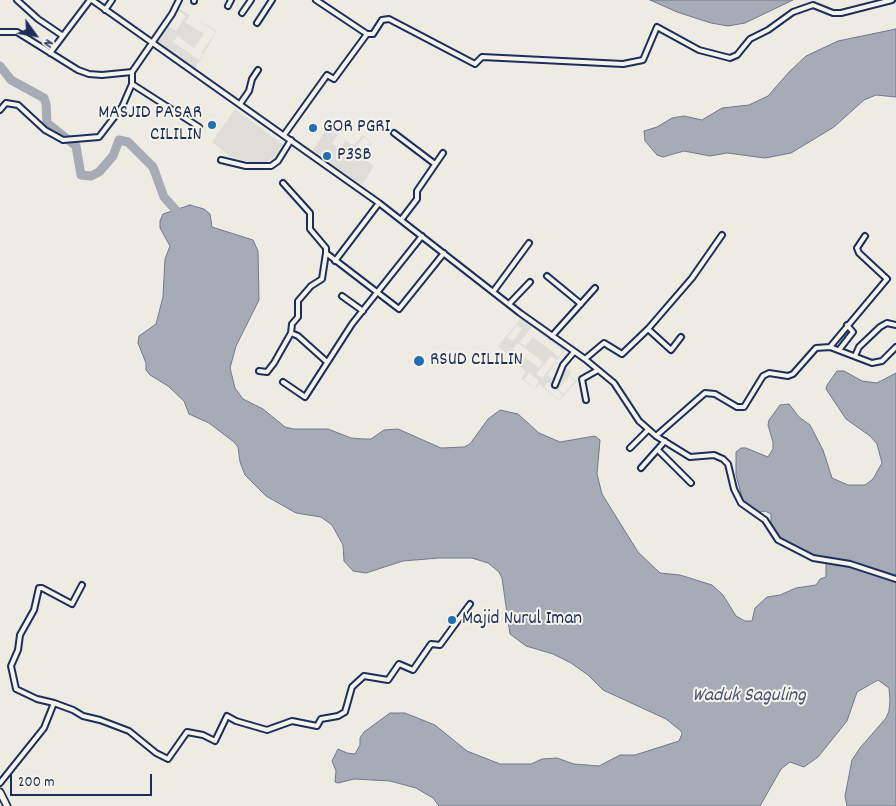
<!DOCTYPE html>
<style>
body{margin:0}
#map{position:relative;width:896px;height:806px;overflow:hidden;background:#eeebe2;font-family:Dekko,sans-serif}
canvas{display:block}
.north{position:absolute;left:10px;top:10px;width:50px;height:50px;-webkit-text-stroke:4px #f7f3e8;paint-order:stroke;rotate:122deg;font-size:14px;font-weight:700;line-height:20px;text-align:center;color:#1b2f5e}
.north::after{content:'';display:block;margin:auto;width:18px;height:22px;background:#1b2f5e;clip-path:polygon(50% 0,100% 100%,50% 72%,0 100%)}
.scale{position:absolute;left:10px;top:774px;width:142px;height:22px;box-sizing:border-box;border:2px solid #1b2f5e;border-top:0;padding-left:6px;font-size:15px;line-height:18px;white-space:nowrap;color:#1b2f5e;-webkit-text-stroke:4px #f7f3e8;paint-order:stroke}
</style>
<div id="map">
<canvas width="896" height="806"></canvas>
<div class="north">N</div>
<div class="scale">200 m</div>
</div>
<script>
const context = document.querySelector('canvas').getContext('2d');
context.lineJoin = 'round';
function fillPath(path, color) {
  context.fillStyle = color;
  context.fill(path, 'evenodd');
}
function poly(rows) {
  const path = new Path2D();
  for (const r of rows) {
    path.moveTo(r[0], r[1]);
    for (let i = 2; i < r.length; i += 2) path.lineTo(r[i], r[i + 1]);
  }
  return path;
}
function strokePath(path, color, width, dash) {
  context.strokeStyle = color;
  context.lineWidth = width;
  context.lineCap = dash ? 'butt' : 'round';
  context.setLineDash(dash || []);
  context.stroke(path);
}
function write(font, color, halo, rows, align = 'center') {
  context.font = font + ' Dekko,sans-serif';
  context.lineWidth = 4;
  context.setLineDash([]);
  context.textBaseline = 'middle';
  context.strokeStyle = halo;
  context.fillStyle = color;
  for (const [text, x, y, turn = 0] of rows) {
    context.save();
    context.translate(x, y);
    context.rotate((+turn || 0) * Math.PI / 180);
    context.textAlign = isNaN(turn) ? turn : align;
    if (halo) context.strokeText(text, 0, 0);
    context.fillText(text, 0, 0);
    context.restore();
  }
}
fillPath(poly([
 [178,8,217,31,194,70,153,41],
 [179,11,186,16,176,31,169,27],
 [190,15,216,32,201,53,203,54,199,60,173,42,178,36,194,48,204,34,185,22],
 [235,109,285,146,276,160,272,158,266,163,254,163,231,157,212,142],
 [328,127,353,146,363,135,372,143,362,156,374,166,362,185,312,152],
 [338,135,346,141,340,149,332,143],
 [364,137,371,143,359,157,352,151],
 [522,317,565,350,556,362,572,372,569,375,577,381,559,401,539,384,535,389,524,381,522,378,526,372,498,346],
 [517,325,522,329,513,341,507,337],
 [532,327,563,351,559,357,533,337,525,346,520,342],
 [518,343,543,362,539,368,513,349],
 [551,356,557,360,542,378,536,374],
 [556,363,562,367,552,379,547,375],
 [529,373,539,381,535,388,524,380],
 [569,376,575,381,564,394,558,389],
 [548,382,563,395,559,400,544,387]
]), '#deddd8');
const water = poly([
 [650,0,793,0,745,23,728,26,711,23,677,12,650,0],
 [896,29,896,97,876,95,864,100,834,127,791,153,765,158,727,153,710,156,684,151,663,157,657,155,645,141,644,131,657,127,672,118,684,116,702,120,722,108,749,105,768,96,789,72,806,56,838,41,896,29],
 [190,205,204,209,210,214,212,227,253,240,258,251,259,300,236,346,230,368,235,388,243,399,263,409,285,427,293,429,328,429,351,438,364,439,371,439,384,430,398,429,441,448,464,447,470,444,488,419,500,410,518,414,539,433,560,442,595,436,600,440,597,474,602,494,638,552,660,573,680,575,712,585,723,595,736,616,745,621,752,621,755,608,767,597,780,595,796,588,816,585,820,579,826,577,826,564,823,558,784,542,771,527,771,514,765,511,756,513,743,501,736,475,736,452,741,448,746,448,768,457,773,449,773,442,768,425,769,420,780,405,789,404,799,417,810,425,823,450,832,478,848,485,865,485,873,479,882,463,877,444,870,436,846,419,826,389,827,385,837,371,844,371,862,381,877,383,896,373,896,806,847,806,845,796,852,760,860,748,886,718,889,711,890,700,889,688,878,680,857,692,847,721,818,757,804,767,790,762,781,769,760,806,439,806,433,798,416,788,390,781,354,779,338,783,335,782,336,771,332,761,338,749,347,753,355,754,360,745,360,738,364,732,390,713,405,713,435,725,467,751,500,764,531,764,542,759,557,758,574,764,599,766,620,755,635,755,679,741,682,734,681,731,666,719,603,690,588,675,571,663,553,654,526,646,510,634,502,578,499,572,488,563,472,558,439,558,403,561,366,573,353,571,344,561,343,545,332,525,321,517,296,513,266,496,245,475,240,462,238,447,234,442,209,423,189,414,184,401,168,386,150,375,146,370,146,363,138,343,139,336,156,324,163,297,165,259,170,246,160,228,160,221,163,214,190,205]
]);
fillPath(water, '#a6abb5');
strokePath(water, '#6e7992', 1);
strokePath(poly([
 [0,66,11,80,44,98,46,104,47,123,76,146,81,175,91,176,99,172,113,156,119,140,128,142,153,167,164,197,182,217]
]), '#a6abb5', 9);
const minor = poly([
 [17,0,38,19,63,36],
 [92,0,379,203,520,313,585,359,614,383,639,421,656,436,690,457,714,455,723,459,728,464,734,489,741,503,765,520,778,540,813,558,850,564,896,579],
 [316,0,367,34,373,34,382,20,389,19,475,64,482,57,623,64,643,60,657,27,699,50,730,58,737,55,750,39,768,30,793,12,813,5,833,13,841,13,892,0],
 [194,1,194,0],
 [228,6,231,0],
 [105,10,112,0],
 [242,13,251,0],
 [257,23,272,0],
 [0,32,17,32,78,70,89,74,102,75,132,72],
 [50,53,90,0],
 [132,84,199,127],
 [240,104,249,91,252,79,258,70],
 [0,110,6,103,18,105,45,130,63,140,99,137,122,107,132,84,132,72,172,14,179,0],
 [394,133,435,164],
 [284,135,327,75,334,79,367,34],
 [221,160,246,166,271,166,278,161,291,140],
 [283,183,310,213,310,229,326,248,326,253,399,309,444,253],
 [401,220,417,199,417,191,443,153],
 [335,261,379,203],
 [547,276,581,304],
 [493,292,529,243],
 [342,296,363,311],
 [509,304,530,282],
 [648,329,692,278,722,235],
 [291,333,298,336,327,362],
 [552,336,595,288],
 [830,347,887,279,859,253,857,248,865,236],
 [839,350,853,332,847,325],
 [855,356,859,347,880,327,887,323,896,325],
 [585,359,604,343,622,354,648,329,671,350,681,337],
 [259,371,267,372,274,363,291,333,292,324,298,317,298,301,311,286,322,279,326,253],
 [283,382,305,397,352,324,422,236],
 [555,385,563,365,574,352],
 [586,400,582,379,598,370],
 [656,436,705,393,715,394,737,407,744,407,763,376,769,373,788,376,793,374,816,348,830,347,872,363,882,361,896,347],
 [630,448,648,430],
 [658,450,691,483],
 [641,468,665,441],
 [54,703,37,699,16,689,11,666,18,650,20,635,34,610,39,588,42,588,72,604,82,585],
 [0,783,44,728,54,703,73,710,83,716,100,720,129,731,156,753,168,759,187,732,203,735,215,741,227,716,236,721,267,730,292,721,317,726,321,719,338,716,345,712,352,687,364,676,388,680,399,664,413,670,431,644,440,645,470,604]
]);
const secondary = poly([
 [0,792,7,806]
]);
strokePath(minor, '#1b2f5e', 8);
strokePath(secondary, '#1b2f5e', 9);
strokePath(minor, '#f7f3e8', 4);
strokePath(secondary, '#f7f3e8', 5.5);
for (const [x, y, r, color] of [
 [212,125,5,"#1f6fb2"],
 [313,128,5,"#1f6fb2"],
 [327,156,5,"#1f6fb2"],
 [419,361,6,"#1f6fb2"],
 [452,620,5,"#1f6fb2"]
]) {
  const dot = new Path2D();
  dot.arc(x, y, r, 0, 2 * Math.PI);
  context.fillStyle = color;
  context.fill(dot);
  strokePath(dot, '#f7f3e8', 2);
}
write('19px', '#1b2f5e', '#f7f3e8', [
 ["MASJID PASAR",202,114,"right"],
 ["CILILIN",202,136,"right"],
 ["GOR PGRI",323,128],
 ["P3SB",337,156],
 ["RSUD CILILIN",430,361],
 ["Majid Nurul Iman",462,620]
], 'left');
write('italic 20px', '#455478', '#f7f3e8', [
 ["Waduk Saguling",749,697]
]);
</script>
